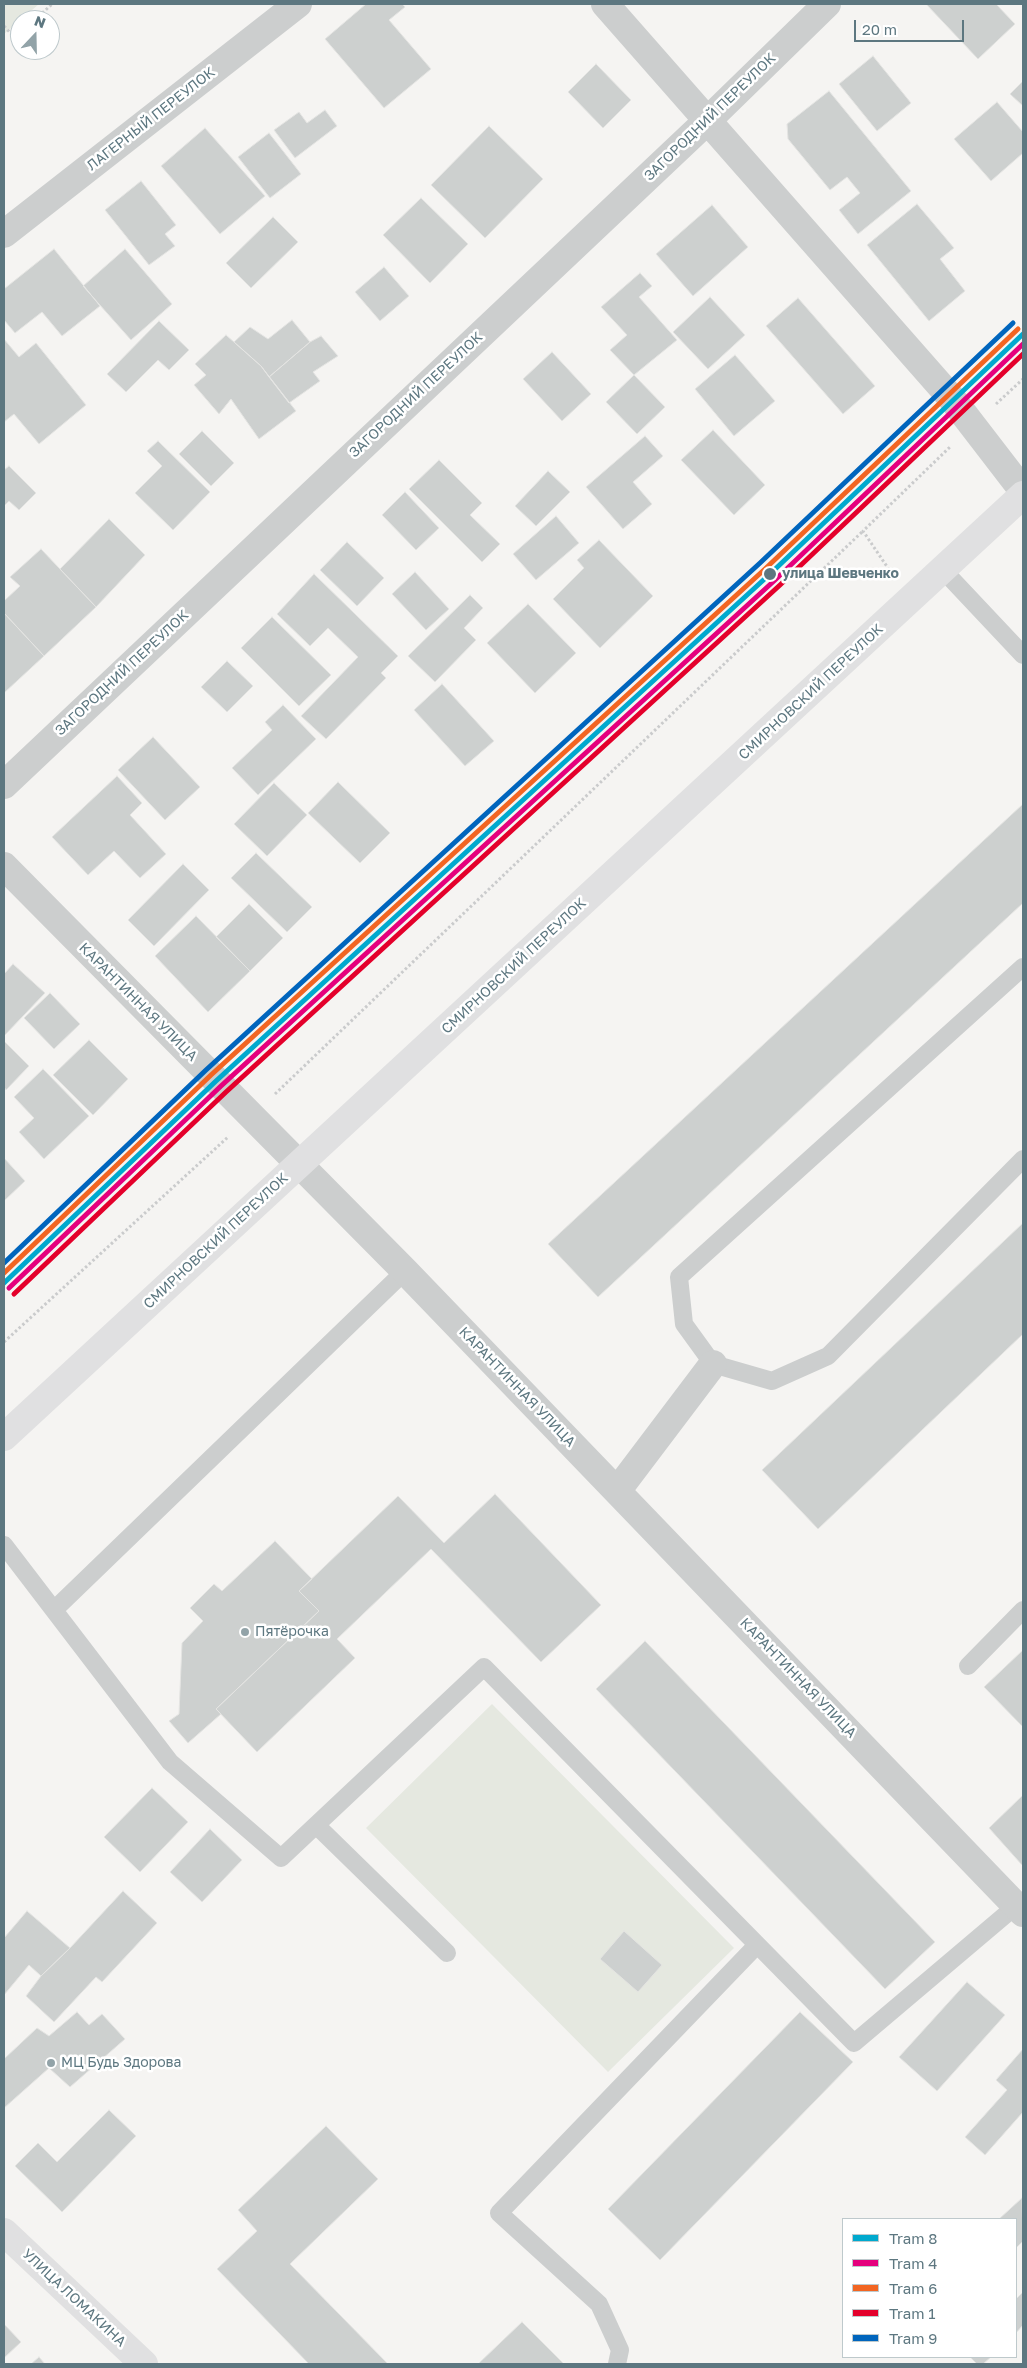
<!DOCTYPE html>
<meta charset="utf-8">
<style>
body{margin:0}
#map{position:relative;width:1027px;height:2368px;overflow:hidden;background:#f5f4f2;font-family:"Golos Text",sans-serif}
canvas{display:block}
.frame{position:absolute;inset:0;border:5px solid #5d7780;pointer-events:none}
.legend{position:absolute;left:842px;top:2218px;width:175px;height:140px;box-sizing:border-box;background:#fff;border:1px solid #bec9cc;margin:0;padding:6px 9px;list-style:none;font-size:15px;color:#5d7780}
.legend li{display:flex;align-items:center;gap:10px;height:25px}
.legend b{width:25px;border:1px solid #bec9cc}
.north{position:absolute;left:10px;top:10px;width:50px;height:50px;box-sizing:border-box;background:#fff;border:1px solid #bec9cc;border-radius:50%;rotate:21deg;font-size:14px;font-weight:700;line-height:20px;text-align:center;color:#5d7780}
.north::after{content:'';display:block;margin:auto;width:18px;height:22px;background:#92a3a8;clip-path:polygon(50% 0,100% 100%,50% 72%,0 100%)}
.scale{position:absolute;left:854px;top:20px;width:110px;height:22px;box-sizing:border-box;border:2px solid #5d7780;border-top:0;padding-left:6px;font-size:15px;line-height:18px;white-space:nowrap;color:#5d7780;-webkit-text-stroke:4px #fff;paint-order:stroke}
</style>
<div id="map">
<canvas width="1027" height="2368"></canvas>
<div class="frame"></div>
<ul class="legend">
<li><b style="height:6px;background:#00a9ce"></b>Tram 8</li>
<li><b style="height:6px;background:#e5007d"></b>Tram 4</li>
<li><b style="height:6px;background:#f26522"></b>Tram 6</li>
<li><b style="height:6px;background:#e4002b"></b>Tram 1</li>
<li><b style="height:6px;background:#0065bd"></b>Tram 9</li>
</ul>
<div class="north">N</div>
<div class="scale">20 m</div>
</div>
<script>
const context = document.querySelector('canvas').getContext('2d');
context.lineJoin = 'round';
function fillPath(path, color) {
  context.fillStyle = color;
  context.fill(path, 'evenodd');
}
function poly(rows) {
  const path = new Path2D();
  for (const r of rows) {
    path.moveTo(r[0], r[1]);
    for (let i = 2; i < r.length; i += 2) path.lineTo(r[i], r[i + 1]);
  }
  return path;
}
function strokePath(path, color, width, dash) {
  context.strokeStyle = color;
  context.lineWidth = width;
  context.lineCap = dash ? 'butt' : 'round';
  context.setLineDash(dash || []);
  context.stroke(path);
}
function write(font, color, halo, rows, align = 'center') {
  context.font = font + ' "Golos Text",sans-serif';
  context.lineWidth = 5;
  context.setLineDash([]);
  context.textBaseline = 'middle';
  context.strokeStyle = halo;
  context.fillStyle = color;
  for (const [text, x, y, turn = 0] of rows) {
    context.save();
    context.translate(x, y);
    context.rotate((+turn || 0) * Math.PI / 180);
    context.textAlign = isNaN(turn) ? turn : align;
    if (halo) context.strokeText(text, 0, 0);
    context.fillText(text, 0, 0);
    context.restore();
  }
}
fillPath(poly([
 [4,4,39,4,4,34],
 [492,1704,734,1948,608,2072,366,1828]
]), '#e5e8e0');
const building = poly([
 [366,4,402,4,405,7,389,20,431,69,384,108,325,39,366,4],
 [926,4,996,4,1015,24,978,59,926,4],
 [873,56,911,103,877,131,839,84,873,56],
 [596,64,631,100,603,128,568,92,596,64],
 [1023,81,1023,106,1010,94,1023,81],
 [829,91,911,191,858,234,839,210,860,193,847,177,830,190,788,139,787,124,829,91],
 [997,102,1023,132,1023,153,991,181,954,139,997,102],
 [325,110,337,126,295,158,274,130,299,112,307,123,325,110],
 [489,126,543,179,485,238,431,185,489,126],
 [205,128,265,196,220,234,161,166,205,128],
 [269,133,301,174,270,198,238,157,269,133],
 [141,181,176,225,165,234,175,246,149,265,105,210,141,181],
 [421,198,468,244,430,283,383,235,421,198],
 [917,204,954,248,940,259,965,291,929,321,867,245,917,204],
 [712,205,748,247,693,296,656,254,712,205],
 [273,217,298,242,251,288,226,263,273,217],
 [54,249,100,306,62,336,42,312,15,333,4,320,4,289,54,249],
 [125,249,172,304,131,340,83,286,125,249],
 [384,267,409,296,380,321,355,292,384,267],
 [640,273,652,286,639,297,677,340,634,375,610,350,627,335,601,307,640,273],
 [710,297,745,335,708,369,673,332,710,297],
 [798,298,875,386,843,414,766,326,798,298],
 [292,320,310,342,269,377,261,366,234,342,250,327,268,339,292,320],
 [159,321,189,350,169,370,158,360,126,392,107,374,159,321],
 [226,335,261,366,296,411,259,439,231,399,219,414,194,385,206,375,195,364,226,335],
 [321,336,338,356,313,372,320,381,289,403,269,377,310,342,321,336],
 [4,339,19,357,36,343,86,405,39,444,14,414,4,422,4,339],
 [552,352,591,394,562,421,523,379,552,352],
 [735,355,775,401,734,436,695,389,735,355],
 [634,375,665,407,637,434,606,402,634,375],
 [713,430,765,485,734,515,681,460,713,430],
 [202,431,234,463,211,486,179,454,202,431],
 [645,436,663,456,633,482,652,504,623,529,586,487,645,436],
 [158,441,210,492,173,530,135,493,162,466,147,451,158,441],
 [439,460,482,503,470,515,500,544,482,562,409,489,439,460],
 [9,466,36,493,19,510,9,501,4,506,4,470,9,466],
 [548,471,570,492,536,526,515,506,548,471],
 [405,492,439,528,416,550,382,515,405,492],
 [556,516,579,543,536,580,513,554,556,516],
 [109,519,145,555,96,607,60,569,109,519],
 [599,540,653,596,600,648,553,599,584,568,577,560,599,540],
 [347,542,384,578,357,606,320,570,347,542],
 [41,549,96,607,44,656,4,613,4,601,20,586,10,577,41,549],
 [415,572,449,609,426,630,392,594,415,572],
 [314,574,398,656,381,673,386,678,326,739,301,716,358,657,328,628,310,646,277,614,314,574],
 [470,595,483,608,464,628,476,640,435,682,408,656,470,595],
 [528,604,576,653,535,693,487,643,528,604],
 [4,613,44,656,4,693,4,613],
 [272,617,331,675,299,706,241,648,272,617],
 [227,661,253,686,227,712,201,687,227,661],
 [442,684,494,741,465,766,414,710,442,684],
 [283,705,316,739,258,795,232,768,272,730,265,722,283,705],
 [153,737,200,787,165,820,118,770,153,737],
 [117,776,142,803,130,815,166,854,140,878,114,851,88,875,52,837,117,776],
 [338,782,390,833,360,863,308,813,338,782],
 [274,783,307,815,267,856,234,824,274,783],
 [1023,804,1023,903,598,1297,548,1244,1023,804],
 [256,853,312,907,287,932,231,878,256,853],
 [183,864,209,890,154,946,128,920,183,864],
 [249,904,283,938,250,971,216,937,249,904],
 [196,916,250,971,208,1012,155,956,196,916],
 [13,964,45,993,4,1036,4,974,13,964],
 [50,993,80,1024,54,1049,24,1018,50,993],
 [89,1040,128,1079,93,1115,53,1075,89,1040],
 [4,1041,29,1066,6,1090,4,1087,4,1041],
 [43,1069,89,1116,44,1159,19,1132,34,1118,14,1097,43,1069],
 [4,1158,25,1181,4,1201,4,1158],
 [1023,1223,1023,1334,818,1529,762,1470,1023,1223],
 [495,1494,601,1605,541,1662,431,1549,337,1639,355,1658,257,1752,216,1709,319,1611,299,1591,398,1496,444,1543,495,1494],
 [275,1541,312,1579,299,1591,319,1611,216,1709,221,1714,188,1743,169,1721,179,1714,182,1643,203,1621,190,1608,214,1584,222,1591,275,1541],
 [645,1641,935,1942,885,1989,596,1689,645,1641],
 [1023,1650,1023,1727,984,1687,1023,1650],
 [152,1788,188,1822,140,1872,104,1837,152,1788],
 [1023,1795,1023,1864,1022,1865,989,1828,1023,1795],
 [210,1829,242,1860,202,1902,170,1872,210,1829],
 [123,1891,157,1923,102,1982,96,1977,54,2022,26,1996,41,1976,70,1948,123,1891],
 [27,1911,70,1948,41,1976,29,1965,4,1995,4,1938,27,1911],
 [624,1931,662,1965,638,1992,600,1959,624,1931],
 [967,1982,1005,2015,937,2091,899,2057,967,1982],
 [77,2012,89,2025,102,2014,125,2039,70,2087,49,2068,4,2108,4,2059,37,2028,49,2036,77,2012],
 [800,2012,853,2062,660,2260,608,2209,800,2012],
 [1023,2049,1023,2112,985,2155,965,2137,1007,2090,996,2080,1023,2049],
 [109,2110,136,2136,62,2212,15,2166,38,2143,57,2162,109,2110],
 [326,2126,378,2179,290,2264,388,2364,309,2364,217,2269,257,2231,238,2210,326,2126],
 [1022,2198,1023,2241,1016,2248,1016,2219,999,2219,1022,2198],
 [1023,2292,1023,2325,1016,2333,1016,2299,1023,2292],
 [522,2322,564,2364,478,2364,522,2322],
 [4,2324,21,2342,4,2358,4,2324],
 [39,2357,45,2364,31,2364,39,2357],
 [970,2357,991,2357,983,2364,977,2364,970,2357]
]);
fillPath(building, '#cdd0cf');
strokePath(building, '#e4e4e2', 1);
strokePath(poly([
 [35,20,52,4],
 [4,26,16,39,20,34],
 [996,404,1023,379],
 [892,574,863,531,950,447],
 [275,1094,863,531],
 [4,1342,228,1137]
]), '#cacbcc', 3, [2.5, 2.5]);
strokePath(poly([
 [943,570,1023,655],
 [1023,967,679,1277,684,1324,713,1364,772,1381,828,1356,1023,1159],
 [4,1545,170,1762,281,1858,484,1667,854,2043,1017,1905],
 [54,1610,405,1271],
 [968,1666,1023,1610],
 [316,1825,447,1953],
 [617,2364,620,2350,599,2304,499,2213,757,1945]
]), '#cccece', 18);
strokePath(poly([
 [605,4,953,400,1023,491],
 [4,234,298,4],
 [4,785,707,121,827,4],
 [4,866,405,1271,1023,1913],
 [617,1491,713,1364]
]), '#cccece', 28);
strokePath(poly([
 [4,1437,1023,495],
 [4,2232,144,2364]
]), '#e0e0e1', 28);
strokePath(poly([
 [4,1283,216,1081,770,574,1023,334]
]), '#00a9ce', 5);
strokePath(poly([
 [9,1288,221,1086,775,580,1023,344]
]), '#e5007d', 5);
strokePath(poly([
 [4,1273,211,1075,765,569,1018,329]
]), '#f26522', 5);
strokePath(poly([
 [14,1294,226,1092,780,585,1023,354]
]), '#e4002b', 5);
strokePath(poly([
 [4,1263,206,1070,760,563,1013,323]
]), '#0065bd', 5);
for (const [x, y, r, color] of [
 [770,574,7,"#5d7780"],
 [245,1632,5,"#92a3a8"],
 [51,2063,5,"#92a3a8"]
]) {
  const dot = new Path2D();
  dot.arc(x, y, r, 0, 2 * Math.PI);
  context.fillStyle = color;
  context.fill(dot);
  strokePath(dot, '#fff', 2);
}
write('14px', '#5d7780', '#fff', [
 ["ЗАГОРОДНИЙ ПЕРЕУЛОК",710,117,-44],
 ["ЛАГЕРНЫЙ ПЕРЕУЛОК",151,119,-38],
 ["ЗАГОРОДНИЙ ПЕРЕУЛОК",416,395,-43],
 ["ЗАГОРОДНИЙ ПЕРЕУЛОК",122,673,-43],
 ["СМИРНОВСКИЙ ПЕРЕУЛОК",811,692,-43],
 ["СМИРНОВСКИЙ ПЕРЕУЛОК",514,966,-43],
 ["КАРАНТИННАЯ УЛИЦА",138,1002,45],
 ["СМИРНОВСКИЙ ПЕРЕУЛОК",216,1241,-43],
 ["КАРАНТИННАЯ УЛИЦА",517,1387,46],
 ["КАРАНТИННАЯ УЛИЦА",798,1678,46],
 ["УЛИЦА ЛОМАКИНА",74,2298,43]
]);
write('bold 14px', '#5d7780', '#fff', [
 ["улица Шевченко",782,574]
], 'left');
write('14px', '#5d7780', '#fff', [
 ["Пятёрочка",255,1632],
 ["МЦ Будь Здорова",61,2063]
], 'left');
</script>
